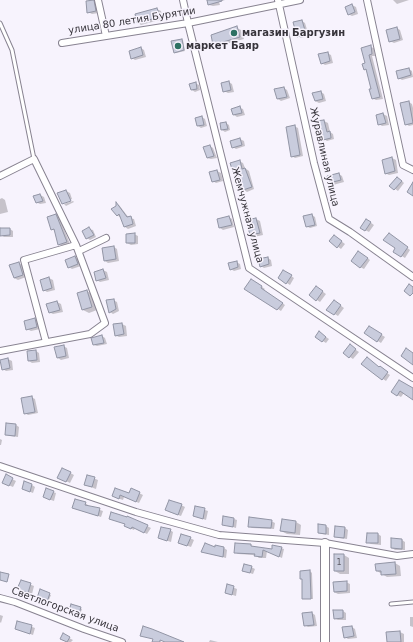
<!DOCTYPE html>
<meta charset="utf-8">
<style>
body{margin:0}
canvas{display:block;background:#f7f3fd}
</style>
<canvas width="413" height="642"></canvas>
<script>
const context = document.querySelector('canvas').getContext('2d');
context.lineJoin = 'round';
function fillPath(path, color) {
  context.fillStyle = color;
  context.fill(path, 'evenodd');
}
function poly(rows) {
  const path = new Path2D();
  for (const r of rows) {
    path.moveTo(r[0], r[1]);
    for (let i = 2; i < r.length; i += 2) path.lineTo(r[i], r[i + 1]);
  }
  return path;
}
function strokePath(path, color, width, dash) {
  context.strokeStyle = color;
  context.lineWidth = width;
  context.lineCap = dash ? 'butt' : 'round';
  context.setLineDash(dash || []);
  context.stroke(path);
}
function write(font, color, halo, rows, align = 'center') {
  context.font = font + ' "DejaVu Sans",sans-serif';
  context.lineWidth = 3;
  context.setLineDash([]);
  context.textBaseline = 'middle';
  context.strokeStyle = halo;
  context.fillStyle = color;
  for (const [text, x, y, turn = 0] of rows) {
    context.save();
    context.translate(x, y);
    context.rotate((+turn || 0) * Math.PI / 180);
    context.textAlign = isNaN(turn) ? turn : align;
    if (halo) context.strokeText(text, 0, 0);
    context.fillText(text, 0, 0);
    context.restore();
  }
}
fillPath(poly([
 [208,0,225,0,219,2,220,5,213,6,209,5],
 [393,0,409,0,397,4],
 [93,1,97,3,99,13,92,14,88,12],
 [352,5,356,7,358,14,352,16,348,14],
 [157,9,161,11,163,19,141,25,138,23],
 [302,21,305,23,309,36,301,38,298,36],
 [237,28,241,30,244,39,218,46,214,44],
 [397,28,400,30,403,40,394,43,390,41],
 [181,40,183,40,185,51,176,53,175,52],
 [370,47,374,48,375,56,372,56,383,99,376,100,372,98,372,90,368,71,365,69],
 [141,48,144,50,146,57,135,60,132,58],
 [327,53,331,55,333,63,325,65,322,63],
 [409,69,412,71,413,77,402,80,399,78],
 [229,82,232,84,234,92,228,93,224,91],
 [195,83,199,85,200,90,195,92,192,90],
 [284,88,287,90,290,98,281,101,278,99],
 [321,92,324,94,326,101,319,103,315,101],
 [409,102,412,104,413,108,413,125,409,126,406,124],
 [240,108,243,109,245,115,237,117,234,115],
 [383,114,387,116,389,125,382,126,379,124],
 [202,117,205,119,207,126,201,128,198,126],
 [324,121,328,123,330,132,333,134,334,139,327,141,324,139,322,129,318,128,317,122],
 [226,123,229,125,230,130,225,132,222,130],
 [294,126,298,128,303,156,295,158,292,156],
 [240,139,244,141,245,146,236,149,233,147],
 [210,146,213,148,217,158,211,159,207,158],
 [392,158,396,160,398,173,389,175,385,173,383,160],
 [239,161,243,163,245,168,249,171,254,189,247,192,244,190,239,173,234,172,231,163],
 [217,171,221,173,223,181,216,183,213,181],
 [339,174,342,176,344,182,333,185,330,183],
 [401,180,404,183,398,191,391,186],
 [66,191,70,193,72,199,64,203,64,204,59,194],
 [40,195,44,197,46,203,40,204,36,202],
 [2,198,5,200,8,212,0,214,0,199],
 [73,201,74,202,66,206,64,204],
 [116,204,119,205,129,218,134,219,136,226,128,229,125,227,121,218,117,215],
 [56,215,59,217,70,244,63,246,59,244,55,231,52,229],
 [312,215,315,217,317,226,310,228,306,226],
 [229,217,232,219,234,227,223,230,220,228],
 [256,219,260,221,263,235,254,237,251,235,247,221],
 [367,220,374,225,369,232,361,228],
 [10,229,13,231,13,237,4,237,1,235],
 [89,229,93,230,96,237,90,240,87,238],
 [134,234,138,236,138,244,131,245,127,243],
 [392,236,410,250,405,258,394,251,396,248],
 [337,238,345,244,341,249,330,241],
 [114,247,117,249,119,261,108,263,105,261],
 [362,254,370,260,364,269,360,267],
 [75,257,78,259,81,266,72,269,69,267],
 [268,258,271,260,272,266,264,268,261,266],
 [236,262,240,264,241,269,234,271,231,269],
 [19,263,22,265,26,277,18,280,14,278],
 [103,270,107,272,109,280,100,282,97,280],
 [284,271,294,278,290,285,279,278],
 [49,278,53,280,55,290,47,292,44,290],
 [255,282,265,289,264,290,285,305,281,311,259,297],
 [319,289,326,294,320,302,317,300],
 [87,291,92,294,97,310,89,313,83,310,78,293],
 [113,300,117,302,119,311,113,314,110,312],
 [57,302,61,304,63,312,53,314,49,312],
 [337,303,344,308,338,316,328,310],
 [35,320,38,321,40,329,31,331,27,329],
 [122,324,126,326,127,336,119,337,115,335,114,325],
 [372,329,385,337,381,343,365,333],
 [323,335,329,339,326,343,316,337],
 [102,336,105,338,107,344,97,346,94,345],
 [63,346,67,348,69,358,61,360,58,358,55,348],
 [353,348,359,352,353,359,344,353],
 [36,351,39,353,40,362,32,363,29,361],
 [8,359,12,361,13,370,6,371,3,369],
 [379,368,390,375,386,381,383,379],
 [413,390,413,399,404,393,401,397,392,392],
 [31,397,35,399,38,413,28,415,25,413],
 [16,425,19,427,18,437,10,436,6,434],
 [0,439,2,440,1,445,0,445],
 [63,469,74,475,70,483,62,479],
 [88,476,98,480,96,489,85,485],
 [12,479,16,481,13,487,6,484],
 [32,485,35,487,33,493,23,489],
 [116,489,130,494,139,493,143,495,139,503,124,497,123,500,117,498],
 [53,492,56,493,54,501,48,499],
 [85,503,88,505,88,506,103,511,101,517,73,508],
 [181,505,185,507,181,516,169,512],
 [196,507,208,511,206,520,194,516],
 [234,519,237,520,236,528,223,524],
 [271,521,275,523,274,529,252,528,249,526],
 [296,522,301,525,300,535,287,534,281,531],
 [319,525,326,526,329,528,329,535,322,534,319,532],
 [125,526,147,526,151,528,147,534,135,528,134,530],
 [336,527,345,528,348,530,347,539,339,538,335,536],
 [170,530,173,532,171,542,159,538],
 [378,534,381,536,381,545,371,544,367,542],
 [190,538,194,540,191,547,183,544],
 [402,540,405,542,405,550,395,550,392,548],
 [250,545,254,547,272,550,281,548,284,549,282,558,267,551,266,558,259,558,255,555,238,554,235,552],
 [216,548,224,548,227,550,226,558,203,552],
 [344,555,349,558,349,574,340,574,335,571],
 [395,563,400,566,401,576,387,577,377,571],
 [251,567,255,569,253,574,243,571],
 [310,571,312,573,313,599,305,599,303,598,303,580,301,579,301,572],
 [21,581,34,586,32,594,22,590],
 [346,582,350,584,350,593,338,594,334,592],
 [227,585,237,589,236,596,226,593],
 [41,591,51,595,48,602,38,598],
 [80,608,82,609,79,617,70,614],
 [343,611,346,613,346,620,338,620,334,618],
 [312,613,315,615,317,626,308,627,305,625],
 [0,615,3,616,1,623,0,622],
 [410,617,413,617,413,627,410,626],
 [18,622,35,628,33,635,16,629],
 [352,627,355,629,357,638,348,639,345,637],
 [400,632,404,634,404,642,388,642,387,633],
 [63,635,73,640,71,642,67,642,61,639],
 [210,640,218,642,209,642]
]), '#0003');
const building = poly([
 [94,0,96,11,87,13,86,1,94,0],
 [207,0,222,0,222,1,208,5,207,0],
 [352,4,355,12,348,15,345,7,352,4],
 [157,8,160,17,137,23,135,14,157,8],
 [302,20,306,34,297,37,293,22,302,20],
 [237,26,240,37,213,45,211,35,237,26],
 [397,27,400,39,389,42,386,30,397,27],
 [182,39,184,50,174,53,171,41,182,39],
 [371,45,372,54,369,55,380,97,372,99,369,89,371,89,366,69,364,70,362,64,365,63,361,48,371,45],
 [141,47,143,55,131,59,129,51,141,47],
 [328,52,330,61,321,64,318,54,328,52],
 [409,68,411,75,398,79,396,71,409,68],
 [229,81,231,90,223,92,221,83,229,81],
 [196,82,197,89,191,90,189,84,196,82],
 [284,87,287,97,277,99,274,89,284,87],
 [321,91,323,99,315,101,312,93,321,91],
 [409,101,413,123,405,125,400,103,409,101],
 [240,106,242,113,233,115,231,109,240,106],
 [383,113,386,123,378,125,376,115,383,113],
 [202,116,204,125,197,126,195,118,202,116],
 [324,120,327,132,330,131,331,138,323,140,320,128,318,128,316,121,324,120],
 [226,122,228,129,221,130,220,123,226,122],
 [295,125,300,155,291,157,286,127,295,125],
 [240,138,242,145,232,148,230,141,240,138],
 [210,145,214,156,207,158,203,147,210,145],
 [392,157,395,171,385,174,382,160,392,157],
 [240,160,242,169,245,168,252,187,243,190,237,171,233,172,230,163,240,160],
 [217,170,220,180,212,182,209,172,217,170],
 [339,173,341,180,329,183,327,176,339,173],
 [397,177,402,181,394,190,389,186,397,177],
 [413,182,413,196,407,192,413,182],
 [66,190,71,201,62,204,57,193,66,190],
 [40,194,43,201,36,203,33,196,40,194],
 [116,202,127,217,131,216,133,224,124,227,119,214,117,216,111,209,116,206,116,202],
 [56,214,67,242,58,245,54,229,51,230,47,217,56,214],
 [312,214,315,225,306,227,303,216,312,214],
 [229,216,232,225,219,228,217,219,229,216],
 [256,218,260,233,250,235,246,220,256,218],
 [366,219,371,222,365,231,360,228,366,219],
 [89,227,94,235,86,239,82,231,89,227],
 [0,228,10,228,10,235,0,236,0,228],
 [135,233,135,243,126,243,126,234,135,233],
 [389,233,408,247,401,257,393,252,395,248,383,240,389,233],
 [334,235,342,241,337,248,329,241,334,235],
 [114,246,116,259,104,261,102,248,114,246],
 [358,251,368,258,360,268,351,261,358,251],
 [75,256,78,264,68,268,65,260,75,256],
 [268,257,269,264,260,267,258,259,268,257],
 [237,261,238,267,230,270,228,263,237,261],
 [19,262,23,275,14,278,9,265,19,262],
 [103,269,106,278,96,281,94,272,103,269],
 [283,270,292,275,286,284,278,278,283,270],
 [49,277,52,288,43,291,40,280,49,277],
 [251,279,262,286,261,288,283,303,277,310,244,289,251,279],
 [409,284,413,287,413,293,410,296,404,291,409,284],
 [316,286,323,291,316,301,309,295,316,286],
 [87,290,92,307,82,310,77,293,87,290],
 [114,299,116,309,109,313,106,300,114,299],
 [334,300,341,305,334,315,326,310,334,300],
 [57,301,60,310,49,313,46,304,57,301],
 [35,318,37,327,26,330,24,321,35,318],
 [122,323,124,334,115,336,113,324,122,323],
 [369,326,382,334,377,342,364,333,369,326],
 [319,331,326,337,322,342,315,337,319,331],
 [102,335,104,343,93,345,91,338,102,335],
 [350,344,356,349,349,358,343,353,350,344],
 [64,345,66,356,57,358,54,347,64,345],
 [406,348,413,353,413,365,401,356,406,348],
 [36,350,37,360,28,361,27,351,36,350],
 [367,357,379,367,380,366,388,372,382,380,361,364,367,357],
 [8,358,10,368,2,370,0,360,8,358],
 [399,380,413,388,413,400,400,391,397,396,391,392,399,380],
 [32,396,35,412,24,414,21,398,32,396],
 [6,423,16,424,15,436,5,435,6,423],
 [62,468,71,472,66,482,57,478,62,468],
 [6,474,13,478,9,486,2,483,6,474],
 [87,475,95,477,92,487,84,485,87,475],
 [24,481,32,484,30,492,22,489,24,481],
 [46,488,54,491,50,500,43,497,46,488],
 [115,488,129,493,131,488,140,492,136,502,120,495,119,499,112,496,115,488],
 [75,499,86,502,85,505,100,508,98,516,72,508,75,499],
 [169,500,182,504,178,515,165,510,169,500],
 [195,506,205,508,203,519,193,516,195,506],
 [111,512,127,517,127,516,148,525,144,533,132,527,131,529,124,526,125,524,109,519,111,512],
 [223,516,234,518,233,527,222,525,223,516],
 [249,517,272,520,271,528,248,527,249,517],
 [282,519,296,521,295,533,280,531,282,519],
 [318,524,326,525,326,534,318,533,318,524],
 [335,526,345,527,344,538,334,537,335,526],
 [161,527,171,529,167,541,158,538,161,527],
 [367,533,378,533,378,543,366,543,367,533],
 [181,534,191,537,187,546,178,543,181,534],
 [391,538,402,539,402,549,391,548,391,538],
 [205,543,215,547,215,545,224,547,223,557,201,552,205,543],
 [235,543,251,544,251,546,272,549,272,545,282,547,279,557,263,550,262,557,254,556,255,554,234,553,235,543],
 [334,554,344,554,344,571,334,571,334,554],
 [395,562,396,574,381,575,381,571,376,571,375,564,395,562],
 [244,564,252,566,250,573,242,571,244,564],
 [310,570,311,599,302,599,302,579,300,579,300,571,310,570],
 [0,572,9,574,7,582,0,580,0,572],
 [21,580,31,583,28,593,17,589,21,580],
 [347,581,347,591,334,592,333,582,347,581],
 [227,584,234,586,232,595,225,593,227,584],
 [40,589,50,593,47,602,37,598,40,589],
 [71,604,81,607,78,617,68,614,71,604],
 [333,610,343,610,343,618,334,619,333,610],
 [312,612,314,625,304,626,302,613,312,612],
 [17,621,32,625,30,634,15,629,17,621],
 [143,626,152,629,184,642,165,642,160,640,160,642,152,642,153,639,140,636,143,626],
 [352,626,354,636,344,638,342,627,352,626],
 [400,631,401,642,387,642,386,632,400,631],
 [63,633,70,637,67,642,60,639,63,633]
]);
fillPath(building, '#c9ccdd');
strokePath(building, '#9295a5', 1);
const service = poly([
 [0,23,12,50,34,159],
 [391,604,413,602]
]);
const minor = poly([
 [98,0,106,36],
 [183,0,188,23,249,268,413,378],
 [278,0,314,163,329,219,350,232,413,277],
 [367,0,403,165,413,170],
 [62,43,188,23,300,0],
 [0,176,34,159,76,245,105,323,90,334,0,351],
 [79,251,106,238],
 [46,342,24,260,76,245],
 [0,466,136,512,219,535,325,543,397,556,413,554],
 [0,598,15,602,84,629,122,642]
]);
const tertiary = poly([
 [325,642,325,543]
]);
strokePath(service, '#888391', 5);
strokePath(minor, '#888391', 8);
strokePath(tertiary, '#888391', 10);
strokePath(service, '#fff', 3);
strokePath(minor, '#fff', 6);
strokePath(tertiary, '#fff', 8);
for (const [x, y, r, color] of [
 [234,33,4,"#2d7163"],
 [178,46,4,"#2d7163"]
]) {
  const dot = new Path2D();
  dot.arc(x, y, r, 0, 2 * Math.PI);
  context.fillStyle = color;
  context.fill(dot);
  strokePath(dot, '#f7f3fd', 1.5);
}
write('8px', '#5c5a64', null, [
 ["1",339,563]
]);
write('10px', '#37343b', '#f7f3fd', [
 ["улица 80 летия Бурятии",132,21,-9],
 ["Журавлиная улица",324,157,77],
 ["Жемчужная улица",247,215,75],
 ["Светлогорская улица",65,610,20]
]);
write('bold 10px', '#37343b', '#f7f3fd', [
 ["магазин Баргузин",242,33],
 ["маркет Баяр",186,46]
], 'left');
</script>
